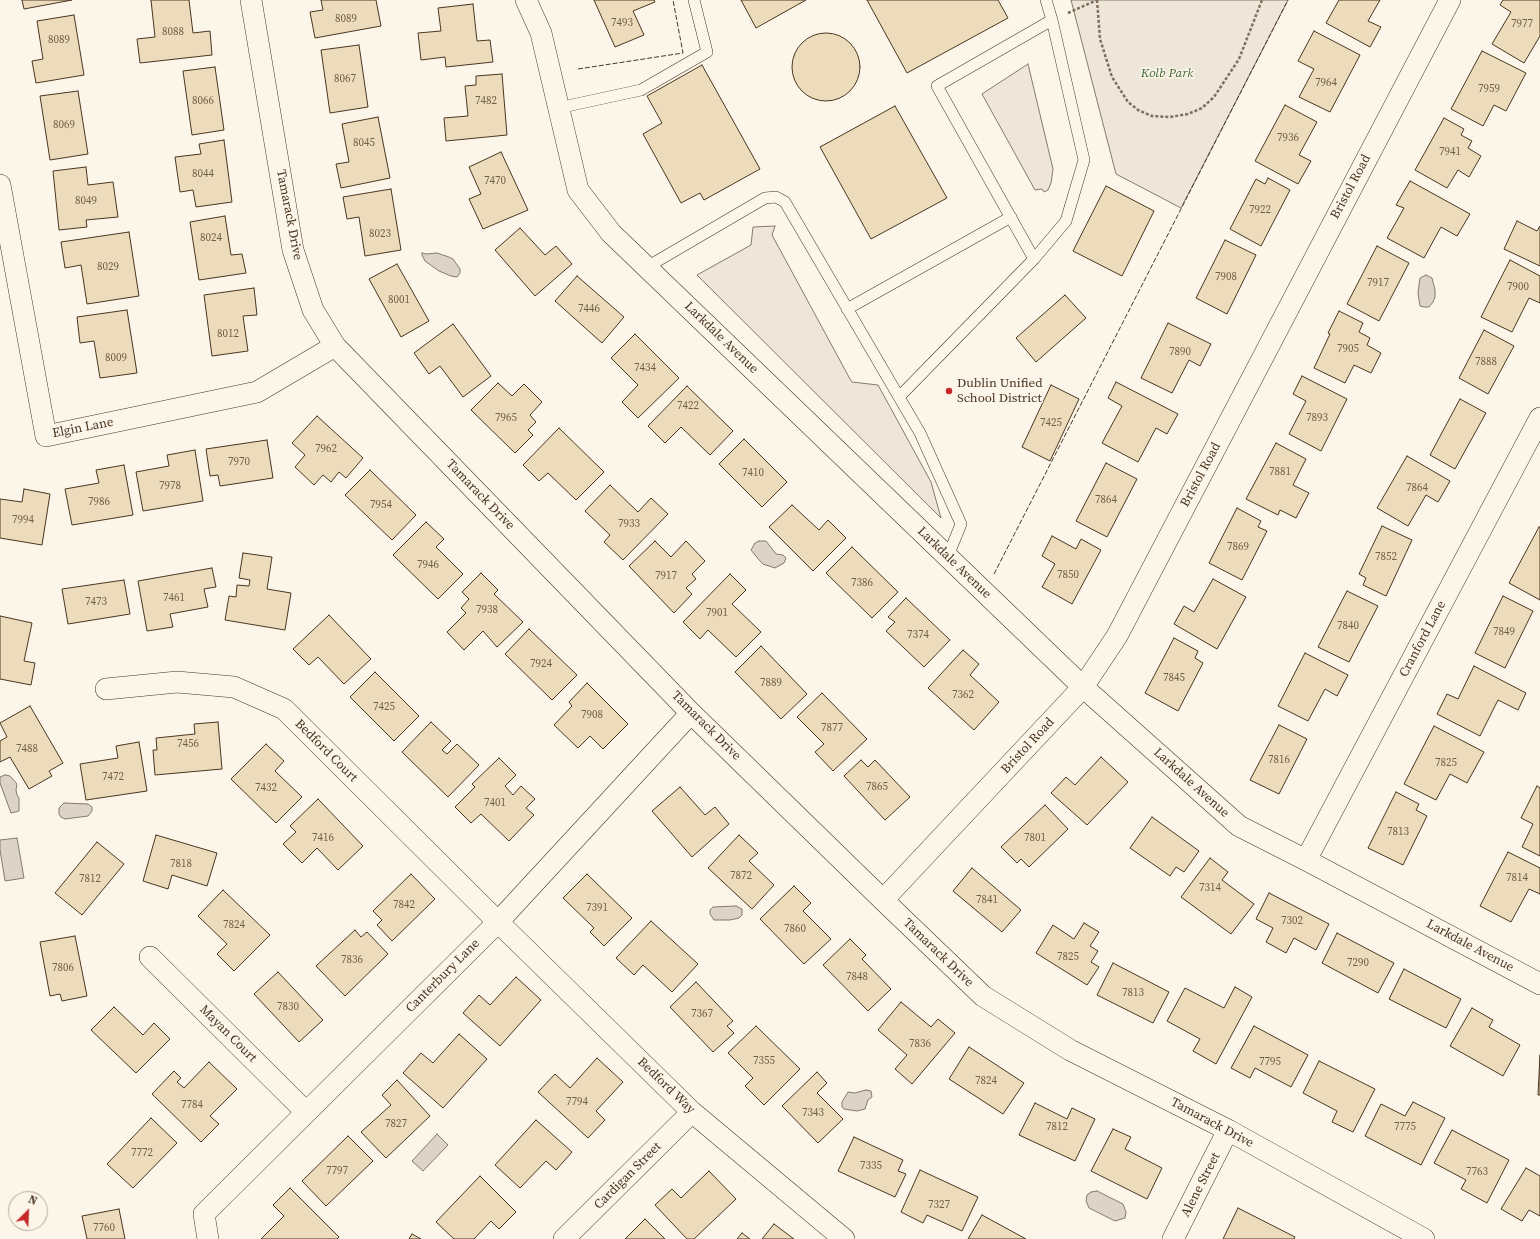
<!DOCTYPE html>
<style>
body{margin:0}
#map{position:relative;width:1540px;height:1239px;overflow:hidden;background:#fbf6e9;font-family:"Source Serif 4",serif}
canvas{display:block}
.north{position:absolute;left:8px;top:1191px;width:40px;height:40px;box-sizing:border-box;background:#fbf6e9;border:1px solid #b4a999;border-radius:50%;rotate:24deg;font-size:11px;font-weight:700;line-height:16px;text-align:center;color:#4a3520}
.north::after{content:'';display:block;margin:auto;width:14px;height:18px;background:#c62828;clip-path:polygon(50% 0,100% 100%,50% 72%,0 100%)}
</style>
<div id="map">
<canvas width="1540" height="1239"></canvas>
<div class="north">N</div>
</div>
<script>
const context = document.querySelector('canvas').getContext('2d');
context.lineJoin = 'round';
function fillPath(path, color) {
  context.fillStyle = color;
  context.fill(path, 'evenodd');
}
function poly(rows) {
  const path = new Path2D();
  for (const r of rows) {
    if (r.length === 3) {
      path.moveTo(r[0] + r[2], r[1]);
      path.arc(r[0], r[1], r[2], 0, 2 * Math.PI);
      continue;
    }
    path.moveTo(r[0], r[1]);
    for (let i = 2; i < r.length; i += 2) path.lineTo(r[i], r[i + 1]);
  }
  return path;
}
function strokePath(path, color, width, dash) {
  context.strokeStyle = color;
  context.lineWidth = width;
  context.lineCap = dash ? 'butt' : 'round';
  context.setLineDash(dash || []);
  context.stroke(path);
}
function write(font, color, halo, rows, align = 'center') {
  context.font = font + ' "Source Serif 4",serif';
  context.lineWidth = 3;
  context.setLineDash([]);
  context.textBaseline = 'middle';
  context.strokeStyle = halo;
  context.fillStyle = color;
  for (const [text, x, y, turn = 0] of rows) {
    context.save();
    context.translate(x, y);
    context.rotate((+turn || 0) * Math.PI / 180);
    context.textAlign = isNaN(turn) ? turn : align;
    if (halo) context.strokeText(text, 0, 0);
    context.fillText(text, 0, 0);
    context.restore();
  }
}
const green = poly([
 [1071,0,1288,0,1181,208,1116,174,1071,0],
 [1028,64,1053,169,1051,183,1048,190,1044,192,1042,189,1035,190,982,94,1028,64],
 [775,226,772,235,850,379,852,382,878,385,931,482,941,518,697,275,751,245,753,227,775,226]
]);
fillPath(green, '#ede6d9');
strokePath(green, '#887966', 1);
const water = poly([
 [422,253,426,254,437,253,449,257,453,259,460,269,460,273,457,277,451,276,439,271,425,261,422,255,422,253],
 [1426,275,1432,278,1435,290,1435,297,1433,302,1429,307,1424,307,1420,306,1418,293,1420,278,1426,275],
 [759,541,766,541,776,554,783,555,786,558,784,563,775,568,763,564,760,561,751,550,755,543,759,541],
 [5,775,10,776,17,784,16,790,17,795,19,798,19,811,11,813,0,783,0,777,5,775],
 [64,803,88,804,92,807,92,811,88,816,65,819,61,817,59,814,59,808,64,803],
 [17,838,24,878,5,881,0,850,0,840,17,838],
 [736,906,742,909,742,915,739,918,730,920,714,920,710,914,710,910,713,907,736,906],
 [866,1090,871,1091,872,1097,868,1100,865,1109,857,1111,844,1109,842,1107,842,1102,848,1092,855,1093,866,1090],
 [437,1134,448,1145,423,1171,412,1161,437,1134],
 [1097,1191,1123,1204,1126,1212,1125,1218,1115,1221,1089,1208,1086,1201,1087,1195,1091,1192,1097,1191]
]);
fillPath(water, '#dcd4c6');
strokePath(water, '#887966', 1);
const building = poly([
 [22,0,72,0,24,9,22,0],
 [151,0,189,0,193,33,210,31,212,55,140,63,137,39,155,37,151,0],
 [321,0,376,0,381,26,315,38,310,12,323,10,321,0],
 [594,0,654,0,655,2,633,11,644,35,615,47,594,0],
 [741,0,806,0,756,28,741,0],
 [867,0,998,0,1008,18,907,73,867,0],
 [1339,0,1380,0,1368,21,1381,27,1370,47,1326,23,1339,0],
 [1503,0,1540,0,1540,36,1524,63,1492,44,1511,12,1500,5,1503,0],
 [473,4,477,41,490,40,493,62,446,67,445,57,421,60,418,33,441,31,438,8,473,4],
 [74,15,84,75,36,83,32,61,43,59,37,21,74,15],
 [1314,31,1360,55,1330,112,1299,97,1314,69,1298,61,1314,31],
 [826,67,34],
 [359,45,368,107,330,113,321,50,359,45],
 [1482,51,1526,73,1506,111,1494,105,1483,126,1451,109,1482,51],
 [702,65,760,169,704,200,700,193,681,203,643,134,662,123,647,96,702,65],
 [215,67,224,130,192,135,183,71,215,67],
 [502,74,507,135,446,141,444,118,468,116,465,86,476,85,476,76,502,74],
 [78,91,88,154,50,160,40,96,78,91],
 [1285,105,1317,122,1299,155,1311,161,1298,184,1255,161,1285,105],
 [895,106,947,198,871,239,820,147,895,106],
 [378,117,390,178,341,188,336,164,349,162,342,124,378,117],
 [1444,118,1464,129,1461,135,1472,141,1468,148,1481,156,1469,177,1458,170,1447,188,1415,170,1444,118],
 [224,140,232,202,196,207,193,190,180,192,175,157,201,154,199,144,224,140],
 [501,152,528,210,483,229,469,199,481,194,469,167,501,152],
 [86,167,88,185,113,182,118,217,86,220,87,227,59,230,53,171,86,167],
 [1268,178,1290,190,1261,246,1230,229,1256,179,1265,184,1268,178],
 [1410,181,1470,214,1457,236,1441,227,1424,258,1387,238,1404,208,1396,205,1410,181],
 [1106,186,1154,211,1122,276,1073,251,1106,186],
 [391,189,401,250,365,256,359,217,347,219,343,197,391,189],
 [225,216,231,255,242,254,246,273,199,280,190,222,225,216],
 [1517,221,1537,231,1540,226,1540,266,1504,249,1517,221],
 [520,228,545,255,556,246,572,264,535,296,495,250,520,228],
 [129,232,139,296,87,304,81,265,65,268,61,242,129,232],
 [1225,240,1256,255,1227,314,1196,298,1225,240],
 [1377,246,1409,263,1379,321,1347,304,1377,246],
 [1510,260,1540,276,1540,303,1529,298,1512,332,1481,317,1510,260],
 [397,264,429,321,401,337,369,279,397,264],
 [577,276,624,317,602,343,555,301,577,276],
 [254,288,257,315,243,316,248,351,212,356,204,295,254,288],
 [1065,295,1086,318,1036,362,1016,338,1065,295],
 [127,310,137,373,100,378,94,341,80,343,77,317,127,310],
 [1339,311,1363,323,1359,332,1370,338,1367,345,1381,353,1371,373,1354,365,1345,383,1314,368,1330,334,1328,333,1339,311],
 [1168,323,1211,344,1200,366,1189,360,1172,393,1141,378,1168,323],
 [453,324,491,376,463,397,440,366,429,374,414,353,453,324],
 [1484,330,1514,346,1488,394,1459,378,1484,330],
 [635,334,679,378,638,418,622,402,638,385,611,358,635,334],
 [1302,376,1347,399,1321,451,1289,434,1306,401,1293,394,1302,376],
 [1116,382,1178,414,1167,434,1156,428,1138,462,1102,443,1122,406,1108,398,1116,382],
 [498,383,512,396,524,384,542,402,530,415,536,422,528,430,533,435,515,453,471,410,498,383],
 [1051,385,1079,399,1050,461,1022,447,1051,385],
 [687,386,733,431,710,455,681,427,665,443,648,426,687,386],
 [1460,399,1486,413,1455,469,1430,455,1460,399],
 [317,416,363,458,346,478,339,472,331,482,323,475,314,485,295,467,305,455,292,443,317,416],
 [559,428,604,472,576,500,548,473,539,481,523,465,559,428],
 [744,439,787,482,762,507,719,464,744,439],
 [267,440,273,478,220,486,218,475,210,476,206,449,267,440],
 [1276,443,1306,459,1293,485,1309,493,1296,518,1280,510,1278,515,1246,499,1276,443],
 [195,450,203,501,143,511,136,472,169,466,167,455,195,450],
 [1407,456,1450,481,1438,502,1426,495,1408,526,1377,508,1407,456],
 [1106,463,1137,479,1107,537,1076,521,1106,463],
 [124,465,133,515,72,525,65,489,99,483,96,470,124,465],
 [370,470,416,515,392,540,345,495,370,470],
 [610,485,638,512,651,498,668,514,623,560,604,542,610,535,585,511,610,485],
 [24,489,50,494,42,545,0,538,0,499,22,502,24,489],
 [792,505,819,530,828,520,846,538,813,571,769,527,792,505],
 [1237,508,1261,521,1258,527,1267,531,1242,580,1209,563,1237,508],
 [426,522,444,539,436,547,463,574,438,599,393,555,426,522],
 [1382,526,1412,540,1386,596,1363,585,1366,578,1359,574,1382,526],
 [1539,527,1540,527,1540,600,1509,583,1539,527],
 [1052,536,1076,549,1081,539,1101,550,1072,604,1042,587,1055,564,1042,556,1052,536],
 [655,541,671,557,686,541,705,561,692,574,696,579,686,588,692,594,674,613,629,566,655,541],
 [852,547,898,592,872,618,826,573,852,547],
 [243,553,272,557,267,589,291,593,285,630,225,620,229,596,236,597,237,585,249,586,250,580,239,578,243,553],
 [212,568,216,587,204,589,208,607,170,614,173,627,147,631,138,581,212,568],
 [481,573,498,590,494,594,523,622,497,647,483,631,464,650,447,632,466,613,461,608,469,599,462,592,481,573],
 [730,574,746,590,732,604,761,632,736,657,708,630,700,639,683,622,730,574],
 [1213,579,1246,597,1217,649,1174,624,1184,606,1194,612,1213,579],
 [124,580,130,614,68,624,62,589,124,580],
 [1347,591,1378,606,1349,662,1318,647,1347,591],
 [1503,596,1533,611,1505,668,1475,653,1503,596],
 [906,598,950,640,924,667,886,631,895,622,888,617,906,598],
 [329,615,371,659,344,684,318,657,309,665,293,649,329,615],
 [0,616,32,623,24,661,35,663,31,685,0,679,0,616],
 [529,629,577,675,552,700,505,654,529,629],
 [1174,638,1198,651,1195,658,1203,663,1178,711,1145,693,1174,638],
 [761,646,807,694,781,719,735,672,761,646],
 [963,650,979,664,970,675,999,702,974,730,928,688,963,650],
 [1305,653,1348,675,1337,696,1325,689,1308,721,1278,706,1305,653],
 [1474,666,1526,693,1518,710,1498,700,1480,736,1437,714,1447,694,1458,699,1474,666],
 [375,672,419,716,394,741,350,697,375,672],
 [587,683,628,724,603,749,590,736,578,748,554,725,572,706,569,702,587,683],
 [822,693,867,739,833,771,815,752,824,744,797,717,822,693],
 [30,706,63,763,49,771,52,776,29,789,10,757,0,762,0,741,7,737,0,723,30,706],
 [218,722,222,769,155,775,153,750,157,750,156,738,195,734,194,724,218,722],
 [431,722,451,741,442,750,447,754,457,744,479,765,448,797,402,752,431,722],
 [1279,725,1307,739,1279,794,1250,780,1279,725],
 [1434,726,1484,752,1467,783,1450,774,1436,800,1404,784,1434,726],
 [139,742,147,791,86,800,80,764,118,758,116,746,139,742],
 [266,744,284,761,275,771,302,797,276,823,231,779,266,744],
 [1101,757,1128,782,1087,825,1051,793,1066,777,1075,785,1101,757],
 [499,758,516,775,505,786,513,795,521,786,535,799,526,808,534,815,509,841,481,814,471,823,455,807,475,787,472,784,499,758],
 [861,760,868,767,875,760,910,797,885,820,844,776,861,760],
 [1537,786,1540,788,1540,856,1522,847,1533,824,1521,818,1537,786],
 [680,787,705,815,715,807,729,824,692,857,652,811,680,787],
 [1396,792,1419,804,1416,810,1427,816,1403,865,1368,848,1396,792],
 [318,799,363,846,338,870,317,848,302,863,283,844,296,832,290,826,318,799],
 [1045,805,1068,829,1029,867,1021,859,1017,863,1001,847,1045,805],
 [1152,817,1199,851,1184,872,1176,867,1170,876,1130,848,1152,817],
 [156,835,217,853,207,886,172,875,168,889,143,881,156,835],
 [739,835,758,853,749,861,774,885,752,909,708,868,739,835],
 [97,842,124,864,82,915,55,893,97,842],
 [1508,852,1540,868,1540,894,1529,889,1511,922,1480,906,1508,852],
 [1210,858,1228,872,1222,880,1254,904,1231,934,1181,897,1210,858],
 [972,868,1021,910,1002,932,953,891,972,868],
 [411,874,435,899,392,941,377,925,382,920,373,911,411,874],
 [587,874,632,918,604,946,590,932,594,928,563,898,587,874],
 [794,886,811,903,803,911,831,939,804,964,760,919,794,886],
 [223,890,270,935,234,971,217,954,227,944,198,916,223,890],
 [1269,893,1329,924,1316,950,1294,938,1286,953,1266,942,1273,928,1256,919,1269,893],
 [651,921,698,964,672,992,643,965,634,975,616,958,651,921],
 [1084,923,1099,932,1090,946,1098,951,1091,962,1099,967,1087,985,1036,953,1053,925,1074,939,1084,923],
 [355,930,361,937,367,932,388,954,345,996,316,966,355,930],
 [1337,933,1394,963,1378,993,1322,963,1337,933],
 [75,936,87,996,62,1001,60,994,50,996,40,942,75,936],
 [850,939,866,955,862,959,891,989,868,1011,823,965,850,939],
 [1113,963,1169,992,1153,1023,1097,995,1113,963],
 [1404,969,1461,999,1446,1028,1389,999,1404,969],
 [278,972,323,1020,299,1042,254,994,278,972],
 [516,977,541,1000,500,1046,463,1013,479,995,490,1005,516,977],
 [696,982,733,1021,727,1026,734,1033,713,1052,670,1007,696,982],
 [1235,987,1252,997,1216,1064,1193,1051,1200,1039,1167,1021,1185,988,1224,1008,1235,987],
 [901,1002,931,1027,938,1019,955,1033,912,1084,895,1069,907,1055,878,1030,901,1002],
 [114,1007,143,1035,154,1023,170,1039,136,1073,91,1030,114,1007],
 [1472,1008,1493,1020,1489,1027,1520,1045,1503,1076,1450,1046,1472,1008],
 [756,1026,800,1069,764,1105,745,1086,753,1078,728,1053,756,1026],
 [1254,1026,1308,1055,1291,1087,1255,1068,1250,1078,1231,1068,1254,1026],
 [459,1034,487,1059,443,1108,403,1073,421,1053,433,1063,459,1034],
 [969,1047,1024,1083,1003,1114,949,1079,969,1047],
 [1540,1055,1540,1095,1538,1095,1540,1055],
 [597,1058,623,1082,596,1111,605,1120,588,1138,538,1092,555,1074,570,1088,597,1058],
 [1319,1061,1375,1089,1353,1132,1332,1122,1337,1111,1303,1093,1319,1061],
 [209,1062,237,1089,210,1116,219,1124,201,1142,152,1094,174,1071,181,1078,177,1082,184,1088,209,1062],
 [817,1072,827,1083,817,1093,843,1119,818,1143,782,1106,817,1072],
 [397,1080,430,1116,386,1158,361,1132,391,1105,382,1095,397,1080],
 [1413,1102,1445,1118,1421,1165,1365,1136,1381,1104,1405,1116,1413,1102],
 [1035,1103,1067,1119,1072,1108,1095,1119,1075,1161,1019,1135,1035,1103],
 [151,1118,177,1143,133,1188,107,1164,151,1118],
 [536,1120,572,1152,556,1170,546,1161,520,1188,495,1165,536,1120],
 [1113,1129,1131,1137,1125,1149,1162,1168,1147,1199,1091,1171,1113,1129],
 [1452,1130,1509,1160,1487,1203,1461,1189,1466,1180,1434,1163,1452,1130],
 [348,1136,373,1161,326,1206,302,1181,348,1136],
 [854,1137,903,1160,898,1171,906,1174,895,1197,838,1171,854,1137],
 [1526,1168,1540,1176,1540,1216,1529,1210,1522,1221,1501,1209,1526,1168],
 [920,1170,978,1197,962,1231,927,1215,923,1223,901,1212,920,1170],
 [709,1171,736,1199,694,1239,687,1239,655,1205,672,1189,681,1198,709,1171],
 [480,1176,516,1212,499,1229,491,1221,474,1239,454,1239,436,1222,480,1176],
 [290,1188,339,1237,337,1239,261,1239,284,1216,273,1205,290,1188],
 [1238,1208,1295,1237,1294,1239,1223,1239,1238,1208],
 [119,1209,125,1239,87,1239,82,1216,119,1209],
 [982,1215,1026,1239,968,1239,982,1215],
 [645,1219,665,1239,625,1239,645,1219],
 [774,1224,794,1239,762,1239,774,1224],
 [742,1233,750,1239,737,1239,742,1233],
 [412,1234,421,1239,409,1239,412,1234]
]);
fillPath(building, '#ecdcbc');
strokePath(building, '#4a3520', 1);
const service = poly([
 [558,108,641,90,707,52,694,0],
 [1034,259,937,86,1052,20],
 [647,267,765,198,776,197,785,202,920,433,961,524,948,556],
 [847,309,1011,217],
 [899,397,1034,259,1066,221,1084,160,1052,20,1046,0]
]);
const minor = poly([
 [251,0,293,250,313,310,335,346,691,713,883,900,983,996,1070,1050,1228,1130,1424,1239],
 [526,0,541,33,578,190,611,233,1083,687,1239,826,1306,860,1540,984],
 [0,185,46,436,257,392,335,346],
 [106,689,177,682,234,687,284,709,498,922,692,1112,844,1239],
 [1306,860,1540,418],
 [883,900,1083,687,1117,636,1450,0],
 [150,957,306,1112],
 [208,1239,204,1214,498,922,691,713],
 [564,1239,692,1112],
 [1173,1239,1228,1130]
]);
strokePath(service, '#4a3520', 12);
strokePath(minor, '#4a3520', 22);
strokePath(poly([
 [1097,0,1100,39,1112,77,1128,102,1138,110,1152,116,1170,117,1188,114,1202,108,1214,97,1239,59,1262,0],
 [1068,13,1097,0]
]), '#7f6f5c', 2.5, [3, 2]);
strokePath(service, '#fbf6e9', 11);
strokePath(minor, '#fbf6e9', 21);
strokePath(poly([
 [578,69,683,53,673,0],
 [994,574,1288,0]
]), '#4a3520', 1, [5, 2]);
for (const [x, y, r, color] of [
 [949,391,4,"#c62828"]
]) {
  const dot = new Path2D();
  dot.arc(x, y, r, 0, 2 * Math.PI);
  context.fillStyle = color;
  context.fill(dot);
  strokePath(dot, '#fbf6e9', 1.5);
}
write('11px', '#725f47', null, [
 ["8089",346,19],
 ["7493",622,23],
 ["7977",1522,24],
 ["8088",173,32],
 ["8089",59,40],
 ["8067",345,79],
 ["7964",1326,83],
 ["7959",1489,89],
 ["8066",203,101],
 ["7482",486,101],
 ["8069",64,125],
 ["7936",1288,138],
 ["8045",364,143],
 ["7941",1450,152],
 ["8044",203,174],
 ["7470",495,181],
 ["8049",86,201],
 ["7922",1260,210],
 ["8023",380,234],
 ["8024",211,238],
 ["8029",108,267],
 ["7908",1226,277],
 ["7917",1378,283],
 ["7900",1518,287],
 ["8001",399,300],
 ["7446",589,309],
 ["8012",228,334],
 ["7905",1348,349],
 ["7890",1180,352],
 ["8009",116,358],
 ["7888",1486,362],
 ["7434",645,368],
 ["7422",688,406],
 ["7965",506,418],
 ["7893",1317,418],
 ["7425",1051,423],
 ["7962",326,449],
 ["7970",239,462],
 ["7881",1280,472],
 ["7410",753,473],
 ["7978",170,486],
 ["7864",1417,488],
 ["7864",1106,500],
 ["7986",99,502],
 ["7954",381,505],
 ["7994",23,520],
 ["7933",629,524],
 ["7869",1238,547],
 ["7852",1386,557],
 ["7946",428,565],
 ["7850",1068,575],
 ["7917",666,576],
 ["7386",862,583],
 ["7461",174,598],
 ["7473",96,602],
 ["7938",487,610],
 ["7901",717,613],
 ["7840",1348,626],
 ["7849",1504,632],
 ["7374",918,635],
 ["7924",541,664],
 ["7845",1174,678],
 ["7889",771,683],
 ["7362",963,695],
 ["7425",384,707],
 ["7908",592,715],
 ["7877",832,728],
 ["7456",188,744],
 ["7488",27,749],
 ["7816",1279,760],
 ["7825",1446,763],
 ["7472",113,777],
 ["7865",877,787],
 ["7432",266,788],
 ["7401",495,803],
 ["7813",1398,832],
 ["7416",323,838],
 ["7801",1035,838],
 ["7818",181,864],
 ["7872",741,876],
 ["7814",1517,878],
 ["7812",90,879],
 ["7314",1210,888],
 ["7841",987,900],
 ["7842",404,905],
 ["7391",597,908],
 ["7302",1292,921],
 ["7824",234,925],
 ["7860",795,929],
 ["7825",1068,957],
 ["7836",352,960],
 ["7290",1358,963],
 ["7806",63,968],
 ["7848",857,977],
 ["7813",1133,993],
 ["7830",288,1007],
 ["7367",702,1014],
 ["7836",920,1044],
 ["7355",764,1061],
 ["7795",1270,1062],
 ["7824",986,1081],
 ["7794",577,1102],
 ["7784",192,1105],
 ["7343",813,1113],
 ["7827",396,1124],
 ["7812",1057,1127],
 ["7775",1405,1127],
 ["7772",142,1153],
 ["7335",871,1166],
 ["7797",337,1171],
 ["7763",1477,1172],
 ["7327",939,1205],
 ["7760",104,1228]
]);
write('italic 13px', '#436837', '#fbf6e9', [
 ["Kolb Park",1167,74]
]);
write('13px', '#4a3520', '#fbf6e9', [
 ["Bristol Road",1351,187,-62],
 ["Tamarack Drive",289,215,79],
 ["Larkdale Avenue",721,338,44],
 ["Elgin Lane",83,428,-11],
 ["Bristol Road",1201,475,-62],
 ["Tamarack Drive",480,495,46],
 ["Larkdale Avenue",954,563,44],
 ["Cranford Lane",1423,639,-62],
 ["Tamarack Drive",706,726,45],
 ["Bristol Road",1028,746,-47],
 ["Bedford Court",326,751,45],
 ["Larkdale Avenue",1191,783,42],
 ["Larkdale Avenue",1470,946,28],
 ["Tamarack Drive",938,953,44],
 ["Canterbury Lane",443,976,-45],
 ["Mayan Court",228,1034,45],
 ["Bedford Way",666,1086,44],
 ["Tamarack Drive",1212,1123,28],
 ["Cardigan Street",628,1176,-45],
 ["Alene Street",1201,1185,-63]
]);
write('13px', '#4a3520', '#fbf6e9', [
 ["Dublin Unified",957,384],
 ["School District",957,399]
], 'left');
</script>
